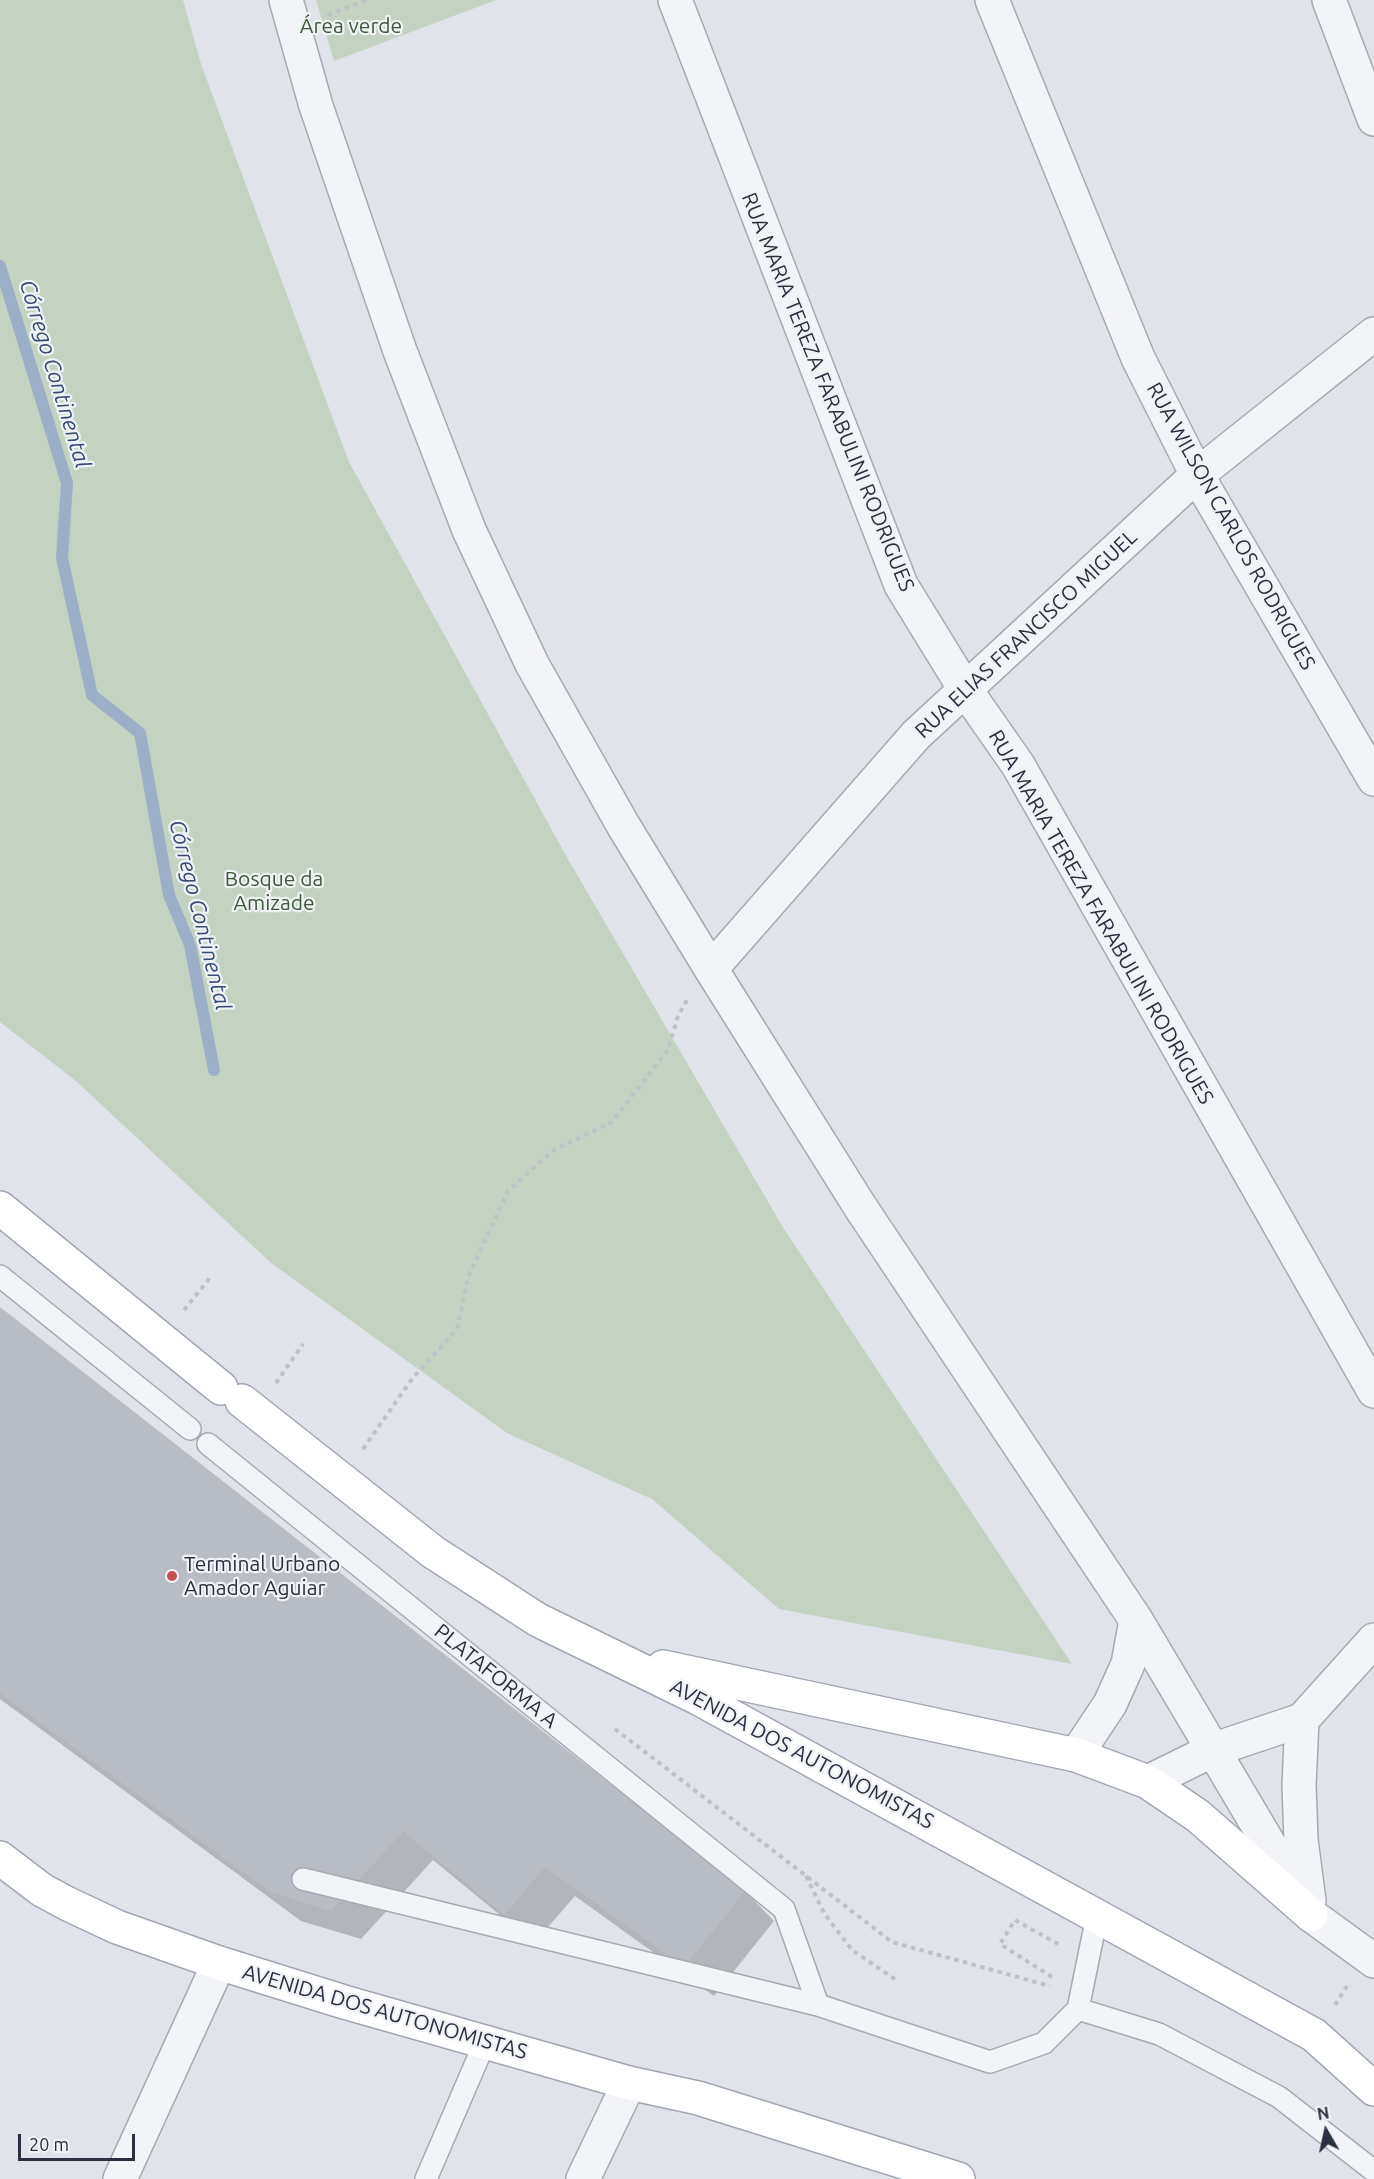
<!DOCTYPE html>
<meta charset="utf-8">
<style>
body{margin:0}
#map{position:relative;width:1374px;height:2179px;overflow:hidden;background:#e0e3e9;font-family:Ubuntu,sans-serif}
canvas{display:block}
.north{position:absolute;left:1296px;top:2101px;width:60px;height:60px;-webkit-text-stroke:4px #f0f2f6;paint-order:stroke;rotate:351deg;font-size:16px;font-weight:700;line-height:24px;text-align:center;color:#2a303f}
.north::after{content:'';display:block;margin:auto;width:21px;height:27px;background:#2a303f;clip-path:polygon(50% 0,100% 100%,50% 72%,0 100%)}
.scale{position:absolute;left:18px;top:2134px;width:117px;height:27px;box-sizing:border-box;border:3px solid #2a303f;border-top:0;padding-left:8px;font-size:18px;line-height:21px;white-space:nowrap;color:#2a303f;-webkit-text-stroke:4px #f0f2f6;paint-order:stroke}
</style>
<div id="map">
<canvas width="1374" height="2179"></canvas>
<div class="north">N</div>
<div class="scale">20 m</div>
</div>
<script>
const context = document.querySelector('canvas').getContext('2d');
context.lineJoin = 'round';
function fillPath(path, color) {
  context.fillStyle = color;
  context.fill(path, 'evenodd');
}
function poly(rows) {
  const path = new Path2D();
  for (const r of rows) {
    path.moveTo(r[0], r[1]);
    for (let i = 2; i < r.length; i += 2) path.lineTo(r[i], r[i + 1]);
  }
  return path;
}
function strokePath(path, color, width, dash) {
  context.strokeStyle = color;
  context.lineWidth = width;
  context.lineCap = dash ? 'butt' : 'round';
  context.setLineDash(dash || []);
  context.stroke(path);
}
function write(font, color, halo, rows, align = 'center') {
  context.font = font + ' Ubuntu,sans-serif';
  context.lineWidth = 4.5;
  context.setLineDash([]);
  context.textBaseline = 'middle';
  context.strokeStyle = halo;
  context.fillStyle = color;
  for (const [text, x, y, turn = 0] of rows) {
    context.save();
    context.translate(x, y);
    context.rotate((+turn || 0) * Math.PI / 180);
    context.textAlign = isNaN(turn) ? turn : align;
    if (halo) context.strokeText(text, 0, 0);
    context.fillText(text, 0, 0);
    context.restore();
  }
}
fillPath(poly([
 [0,0,183,0,201,64,349,462,569,861,784,1229,1072,1664,779,1609,652,1499,507,1433,271,1263,76,1081,0,1022],
 [316,0,496,0,334,61]
]), '#c4d2c2');
fillPath(poly([
 [0,1310,745,1891,774,1921,714,1996,575,1896,534,1943,433,1860,361,1939,301,1921,0,1699]
]), '#0003');
strokePath(poly([
 [0,266,67,483,62,558,92,695,140,733,169,895,190,945,214,1070]
]), '#9daec7', 12);
fillPath(poly([
 [0,1307,746,1890,684,1967,545,1867,504,1915,403,1831,331,1911,270,1892,0,1693]
]), '#b8bcc5');
const service = poly([
 [0,1276,190,1429],
 [208,1444,784,1909,818,2005],
 [303,1879,818,2005,990,2062,1044,2043,1078,2009,1097,1916],
 [1078,2009,1159,2034,1279,2097,1374,2171],
 [426,2179,485,2042]
]);
const minor = poly([
 [286,0,316,106,400,351,469,530,532,664,623,825,711,969,861,1208,1136,1620,1311,1915,1374,1961],
 [675,0,901,585,965,689,1018,765,1374,1391],
 [992,0,1138,358,1197,475,1374,779],
 [1329,0,1374,119],
 [711,969,916,735,1197,475,1374,334],
 [1302,1720,1299,1785,1301,1840,1309,1901],
 [1076,1755,1110,1704,1128,1664,1136,1620],
 [1148,1782,1215,1749,1302,1720,1374,1640],
 [120,2179,219,1963],
 [583,2179,629,2083]
]);
const primary = poly([
 [0,1208,221,1388],
 [242,1401,433,1552,538,1620,698,1698,1314,2035,1374,2089],
 [663,1667,1076,1755,1148,1782,1198,1816,1311,1915],
 [0,1858,42,1890,68,1904,117,1927,219,1963,344,2002,629,2083,698,2098,958,2179]
]);
strokePath(service, '#a6aab3', 24);
strokePath(minor, '#a6aab3', 36);
strokePath(primary, '#a0a6b4', 36);
strokePath(poly([
 [328,15,367,0],
 [184,1310,212,1275],
 [276,1383,303,1344],
 [363,1449,412,1379,457,1329,468,1277,508,1191,552,1151,612,1122,668,1050,678,1016,687,1000],
 [615,1729,892,1942,1050,1986],
 [806,1876,824,1913,852,1950,896,1980],
 [1052,1977,1000,1944,1015,1920,1060,1945],
 [1335,2005,1347,1986]
]), '#bfc1c7', 4, [4.5, 4.5]);
strokePath(service, '#f3f4f7', 21);
strokePath(minor, '#f3f4f7', 33);
strokePath(primary, '#fff', 33);
for (const [x, y, r, color] of [
 [172,1576,6,"#c84b53"]
]) {
  const dot = new Path2D();
  dot.arc(x, y, r, 0, 2 * Math.PI);
  context.fillStyle = color;
  context.fill(dot);
  strokePath(dot, '#f0f2f6', 2);
}
write('21px', '#3b5a37', '#f0f2f6', [
 ["Área verde",351,26],
 ["Bosque da",274,879],
 ["Amizade",274,903]
]);
write('21px', '#2a303f', '#f0f2f6', [
 ["RUA MARIA TEREZA FARABULINI RODRIGUES",828,392,68],
 ["RUA WILSON CARLOS RODRIGUES",1231,526,61],
 ["RUA ELIAS FRANCISCO MIGUEL",1026,634,-43],
 ["RUA MARIA TEREZA FARABULINI RODRIGUES",1101,917,60],
 ["PLATAFORMA A",496,1676,39],
 ["AVENIDA DOS AUTONOMISTAS",802,1754,28],
 ["AVENIDA DOS AUTONOMISTAS",385,2012,16]
]);
write('21px', '#2a303f', '#f0f2f6', [
 ["Terminal Urbano",184,1564],
 ["Amador Aguiar",184,1588]
], 'left');
write('italic 22px', '#354b72', '#f0f2f6', [
 ["Córrego Continental",55,374,73],
 ["Córrego Continental",200,915,76]
]);
</script>
